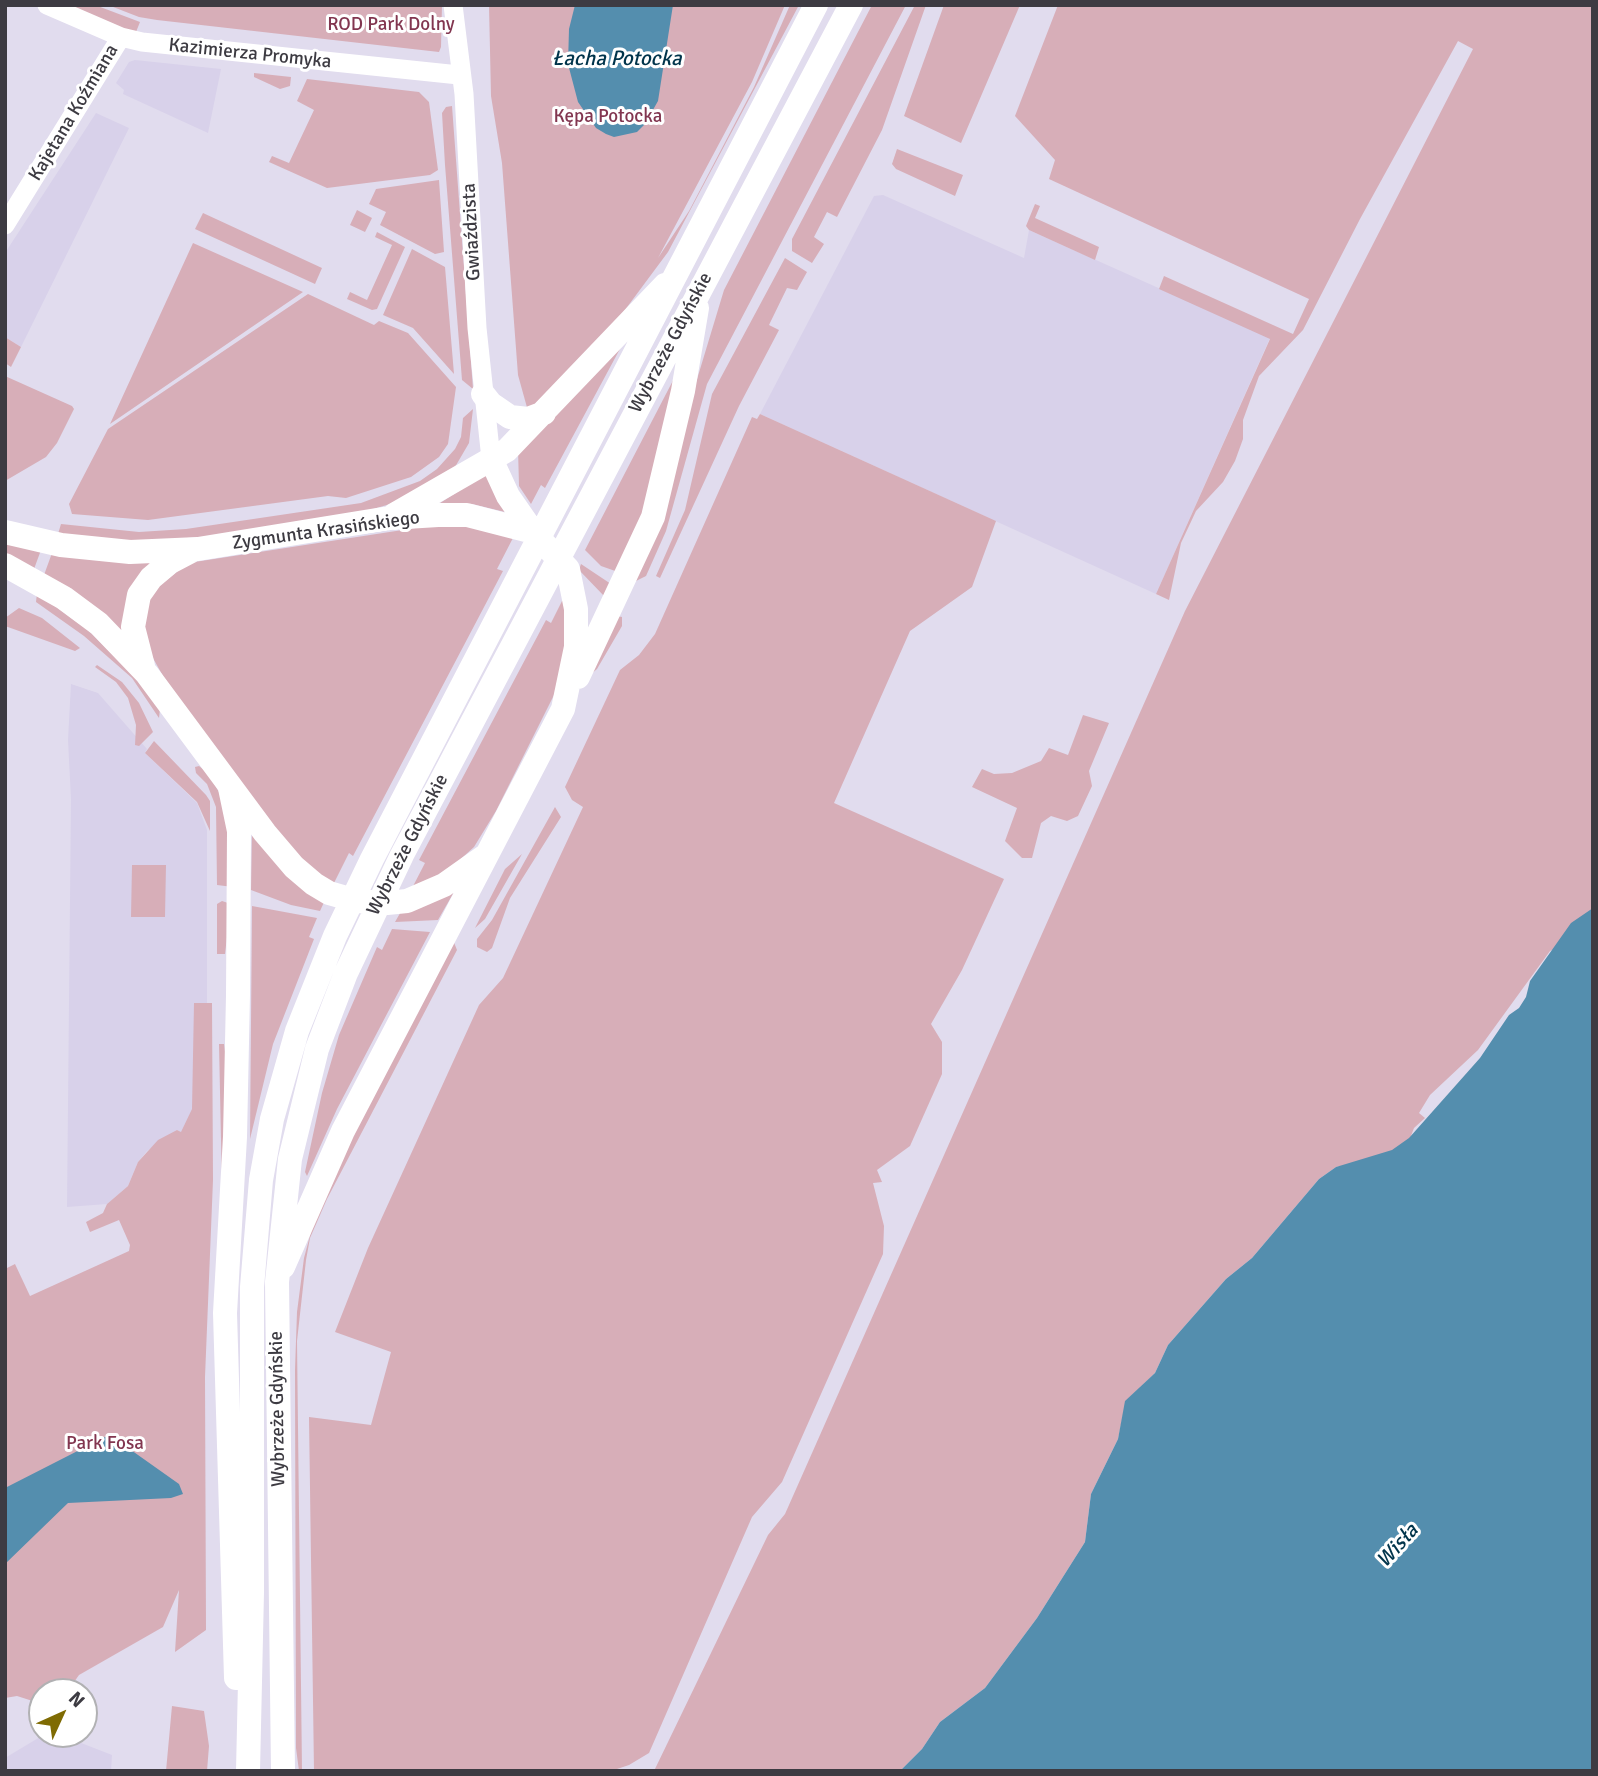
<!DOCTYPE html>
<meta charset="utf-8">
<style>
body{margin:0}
#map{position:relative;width:1598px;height:1776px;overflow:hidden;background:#e1dcee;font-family:Signika,sans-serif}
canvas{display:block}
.frame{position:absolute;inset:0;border:7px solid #3d3b42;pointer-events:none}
.north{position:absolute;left:28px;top:1678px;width:70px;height:70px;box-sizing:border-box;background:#fff;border:2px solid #b1b1b3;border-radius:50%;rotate:45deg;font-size:19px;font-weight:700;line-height:28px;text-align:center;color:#3d3b42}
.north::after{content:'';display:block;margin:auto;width:24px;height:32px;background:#7f6b03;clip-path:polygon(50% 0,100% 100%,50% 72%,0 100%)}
</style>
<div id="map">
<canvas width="1598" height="1776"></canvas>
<div class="frame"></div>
<div class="north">N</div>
</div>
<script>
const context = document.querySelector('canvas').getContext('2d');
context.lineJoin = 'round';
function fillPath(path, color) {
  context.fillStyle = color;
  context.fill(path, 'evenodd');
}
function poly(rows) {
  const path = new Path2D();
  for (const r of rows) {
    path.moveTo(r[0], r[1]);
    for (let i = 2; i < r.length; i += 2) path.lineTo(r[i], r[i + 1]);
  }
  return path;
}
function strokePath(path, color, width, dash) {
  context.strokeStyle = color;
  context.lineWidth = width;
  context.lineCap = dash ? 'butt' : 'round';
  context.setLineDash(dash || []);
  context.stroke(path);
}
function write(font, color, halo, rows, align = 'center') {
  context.font = font + ' Signika,sans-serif';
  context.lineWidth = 6;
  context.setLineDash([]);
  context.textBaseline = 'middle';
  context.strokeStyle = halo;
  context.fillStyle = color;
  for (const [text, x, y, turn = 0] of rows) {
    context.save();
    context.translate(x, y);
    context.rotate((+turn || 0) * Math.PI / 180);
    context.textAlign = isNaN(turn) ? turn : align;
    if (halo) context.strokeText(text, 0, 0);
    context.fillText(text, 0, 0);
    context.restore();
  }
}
fillPath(poly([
 [135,60,221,69,208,133,123,94,124,90,116,83,129,62],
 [96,113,129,128,21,347,5,337,5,253],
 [883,195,1024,258,1029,230,1270,338,1156,594,760,414,874,196],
 [71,684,98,693,147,749,145,753,197,803,207,830,207,1146,177,1130,147,1151,138,1162,128,1186,107,1204,67,1207,71,799,68,740],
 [45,1734,58,1734,112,1755,111,1771,5,1771,5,1758]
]), '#d8d1ea');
fillPath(poly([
 [64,5,95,5,140,22,136,32,106,25],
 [108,5,442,5,441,47,439,52,157,20,139,17],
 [489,5,785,5,752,82,658,258,689,211,754,87,790,5,799,5,668,252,616,322,528,411,518,375,502,163,491,96],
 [872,5,906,5,707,384,666,531,646,576,636,581,724,290],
 [915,5,926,5,882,130,837,217,827,212,814,237,824,244,812,263,792,251,792,239],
 [944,5,1020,5,961,143,904,116],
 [1058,5,1593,5,1593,929,1550,951,1478,1050,1430,1095,1419,1113,1425,1118,1414,1128,1404,1154,1336,1167,1319,1179,1252,1258,1226,1279,1168,1345,1155,1373,1126,1401,1118,1439,1091,1494,1085,1542,1037,1618,985,1688,940,1722,922,1749,900,1771,654,1771,768,1535,785,1514,1185,611,1473,49,1458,41,1360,219,1303,330,1259,376,1243,420,1243,439,1235,461,1223,482,1196,511,1181,543,1169,600,1156,594,1270,339,1159,289,1164,276,1293,334,1309,299,1049,179,1055,160,1015,116],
 [254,73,291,77,290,86,280,89,254,77],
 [307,79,419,92,429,102,438,170,430,175,327,188,269,162,272,156,289,163,314,110,297,101],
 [452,106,473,389,462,380,445,165,442,113,446,107],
 [897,149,963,175,955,196,896,169,892,164],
 [439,180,444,252,435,254,380,225,386,212,369,204,376,189],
 [1035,204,1040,206,1035,218,1099,247,1095,260,1029,230,1026,226],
 [357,210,372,218,365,232,350,225],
 [203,213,322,268,315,284,195,229],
 [377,232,405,247,377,309,372,310,347,299,350,292,367,300,392,245,375,237],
 [193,243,303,292,110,424],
 [412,249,445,267,454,374,413,328,383,315],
 [785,258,807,272,797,290,787,288,769,325,779,330,739,406,660,578,656,576,685,510,712,394],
 [308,294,374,325,379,321,408,333,456,387,448,444,439,457,411,477,346,498,328,496,148,520,72,514,69,504,108,429],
 [628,334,545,488,541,485,531,504,519,486,518,449],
 [5,337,21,347,11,367,5,363],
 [680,367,653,487,621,573,601,566,585,550],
 [5,376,72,406,74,409,57,443,46,457,5,481],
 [473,409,469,443,455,467,397,502,363,512,216,536,129,542,58,534,61,524,139,532,186,529,361,503,420,481,437,469,455,449,461,437,463,418],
 [760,414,996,521,972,587,910,631,834,803,1004,879,962,970,931,1024,942,1042,942,1074,910,1146,877,1170,882,1182,873,1183,884,1226,883,1254,782,1482,752,1517,649,1753,629,1765,611,1771,314,1771,309,1417,371,1425,391,1352,335,1332,368,1248,479,1005,503,978,583,807,572,800,565,787,620,670,639,655,655,634,752,417,757,419],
 [488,472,505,512,472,504,437,505],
 [448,523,514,536,497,569,503,571,353,856,349,853,333,885,294,856,163,676,149,651,143,626,150,593,188,563],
 [5,541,41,550,34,569,5,554],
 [52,553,155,561,127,642,44,575],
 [581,564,611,584,604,596,579,570],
 [37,593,88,630,133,675,160,709,159,718,132,678,84,636,36,602],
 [565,595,571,622,556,691,496,811,474,847,453,866,410,892,425,863,419,860,546,620,551,623],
 [19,608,42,618,80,648,75,651,5,626,5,618],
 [617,616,622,617,622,626,597,669,590,675],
 [97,665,122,682,139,703,153,732,139,746,135,745,136,725,128,698,116,682,95,667],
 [1083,715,1109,723,1089,771,1092,786,1078,816,1067,821,1051,816,1041,823,1032,858,1022,858,1005,841,1017,808,972,787,982,769,994,774,1012,773,1041,761,1049,748,1068,755],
 [154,741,206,795,210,801,210,831,197,802,145,753],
 [199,766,209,774,225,803,233,887,217,885,216,807,207,784,196,773,195,767],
 [555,807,561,817,510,898,492,948,487,952,477,947,477,939,492,920],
 [252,833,326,898,320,911,291,905,251,890],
 [522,854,485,919,475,928,505,869],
 [132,865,166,865,165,917,131,917],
 [454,892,438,920,395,922,403,908],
 [222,901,231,904,225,954,217,954,217,904],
 [252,906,317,918,309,937,314,939,273,1044,250,1139],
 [392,929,430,932,337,1109,307,1176,305,1172,322,1093,339,1035,377,947,382,950],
 [453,940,457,950,327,1199,310,1238,306,1260,297,1341,302,1771,299,1771,296,1748,295,1370,297,1312,304,1258,320,1198],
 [194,1003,212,1003,213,1180,205,1377,206,1630,175,1652,179,1590,163,1627,79,1675,67,1692,42,1692,42,1704,17,1696,5,1698,5,1269,15,1264,30,1296,129,1251,130,1245,119,1220,90,1232,86,1222,103,1213,107,1204,128,1186,138,1162,158,1140,177,1130,181,1132,192,1109],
 [219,1044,224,1044,229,1082,222,1188],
 [172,1706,204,1711,209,1746,207,1771,166,1771]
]), '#d7aeb8');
fillPath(poly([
 [575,5,673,5,658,101,645,124,637,132,614,137,606,134,596,128,578,102,568,64,569,29],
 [1593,908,1593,1771,900,1771,922,1749,940,1722,985,1688,1037,1618,1085,1542,1091,1494,1118,1439,1125,1401,1155,1373,1168,1345,1226,1279,1252,1258,1319,1179,1336,1167,1392,1150,1409,1138,1480,1058,1509,1015,1519,1008,1526,997,1530,981,1571,923],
 [105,1437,114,1438,179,1484,183,1494,171,1498,68,1503,5,1564,5,1488]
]), '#548eae');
strokePath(poly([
 [47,5,121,37,142,42,459,75],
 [453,5,464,94,477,328,491,459],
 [5,225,121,37]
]), '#fff', 19);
strokePath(poly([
 [483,394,491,404,510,417,528,419,544,413],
 [394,515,507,450,665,285],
 [5,532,61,545,130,552,198,549,389,518,438,515,467,515,533,532],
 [5,565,64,598,99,624,147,674,265,833,294,867,314,884,329,893,357,901,387,903,407,901,444,885,485,856],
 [143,666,133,627,139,595,151,578,170,562,191,551],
 [578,677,653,517,683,391,697,308],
 [230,788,239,831,238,995,235,1137,225,1313,236,1678],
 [283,1267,343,1131,563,709,576,647,576,609,568,569,533,532,508,496,491,459],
 [248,1771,252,1592,252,1287,261,1180,272,1119,297,1031,335,936,372,859,816,5],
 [283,1771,277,1282,290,1159,317,1049,346,973,402,855,851,5]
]), '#fff', 24);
write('19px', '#823650', '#fff', [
 ["ROD Park Dolny",391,25],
 ["Kępa Potocka",608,117],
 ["Park Fosa",105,1444]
]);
write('19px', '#3d3b42', '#fff', [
 ["Kazimierza Promyka",250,54,6],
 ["Kajetana Koźmiana",74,113,-59],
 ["Gwiaździsta",472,232,-93],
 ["Wybrzeże Gdyńskie",671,343,-62],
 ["Zygmunta Krasińskiego",326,531,-8],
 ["Wybrzeże Gdyńskie",408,845,-63],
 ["Wybrzeże Gdyńskie",278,1409,-91]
]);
write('italic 21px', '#00344b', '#fff', [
 ["Łacha Potocka",617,59],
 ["Wisła",1398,1546,-48]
]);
</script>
